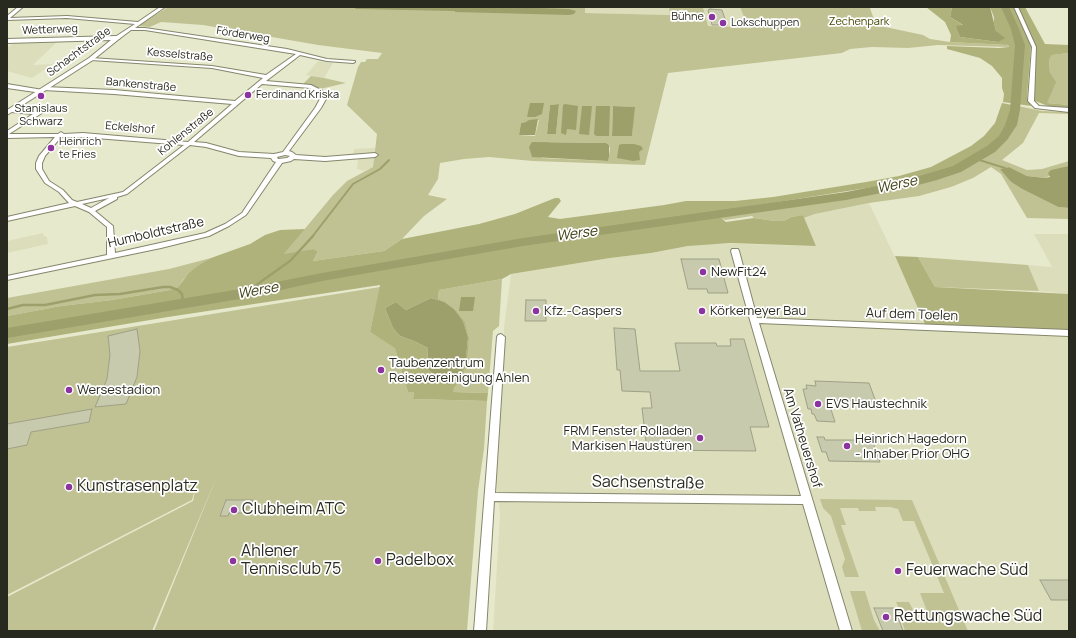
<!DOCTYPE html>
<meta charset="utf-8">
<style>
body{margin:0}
#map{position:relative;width:1076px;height:638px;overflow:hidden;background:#e7e9cd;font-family:Manrope,sans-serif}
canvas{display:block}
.frame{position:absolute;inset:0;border:8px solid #292a1f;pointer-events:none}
</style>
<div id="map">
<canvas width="1076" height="638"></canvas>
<div class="frame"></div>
</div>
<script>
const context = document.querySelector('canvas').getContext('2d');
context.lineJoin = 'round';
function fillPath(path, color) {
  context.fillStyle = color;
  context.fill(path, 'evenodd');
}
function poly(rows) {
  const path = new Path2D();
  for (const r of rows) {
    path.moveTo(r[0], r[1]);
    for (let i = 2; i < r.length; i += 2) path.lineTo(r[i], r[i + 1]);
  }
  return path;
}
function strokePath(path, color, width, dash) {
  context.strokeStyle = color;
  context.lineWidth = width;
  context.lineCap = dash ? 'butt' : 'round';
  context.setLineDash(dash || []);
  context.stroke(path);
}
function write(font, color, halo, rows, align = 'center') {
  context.font = font + ' Manrope,sans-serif';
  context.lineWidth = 3.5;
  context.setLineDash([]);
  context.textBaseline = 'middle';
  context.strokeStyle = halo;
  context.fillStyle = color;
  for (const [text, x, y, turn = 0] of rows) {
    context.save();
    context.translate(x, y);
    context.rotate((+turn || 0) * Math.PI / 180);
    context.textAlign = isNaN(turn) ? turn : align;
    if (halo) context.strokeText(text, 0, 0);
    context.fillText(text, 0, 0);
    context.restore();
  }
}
fillPath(poly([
 [585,7,669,7,670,15,585,13],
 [703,7,740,7,748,27,708,26],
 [57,42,33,65,53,64,32,78,7,71,7,48,14,43],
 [318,61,333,63,324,78,306,75],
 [375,148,373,167,364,171,357,169,358,159,364,159,365,154,353,155,354,149],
 [869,203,909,286,925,324,1069,330,1069,631,493,631,500,515,496,479,504,358,504,327,511,274,610,258,651,253,688,246,707,243,816,246,804,218,815,214],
 [43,233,44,236,47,237,48,244,7,253,7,241],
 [1034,234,1069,234,1069,294,1039,291,1028,265,1052,267]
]), '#dcdebb');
fillPath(poly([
 [168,7,585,7,585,13,670,15,669,7,703,7,708,26,748,27,740,7,863,7,870,8,876,25,923,35,930,39,950,42,1007,45,1009,47,938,45,908,48,872,47,850,49,842,53,668,73,645,165,533,161,489,157,464,159,440,163,438,179,428,195,447,199,424,216,402,239,384,251,313,261,318,251,313,249,283,255,333,195,347,181,373,167,377,134,347,105,358,67,361,62,365,62,367,59,378,59,382,53,318,45,203,25,161,22,150,27,138,26],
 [559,104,556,134,547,134,550,105],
 [613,106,634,107,632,136,612,136],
 [539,120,535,136,519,135,521,123],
 [549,142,606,143,609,145,610,149,608,161,541,158],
 [1069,53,1069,105,1047,103,1050,73,1049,60,1052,55],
 [311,76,324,78,346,83,320,89,315,86,303,84],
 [1018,106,1042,111,1069,112,1069,114,1039,113,1023,143,1002,160,1027,170,1042,169,1069,161,1069,166,1045,178,1027,176,1009,167,1001,169,1011,182,1022,189,1058,207,1069,208,1069,219,1027,218,1001,174,991,167,973,178,951,187,919,196,869,203,815,214,804,218,803,215,791,217,784,221,775,221,754,218,752,216,725,220,717,216,853,197,911,186,938,179,961,170,995,149,1007,138,1015,125],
 [918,257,1028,265,1039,291,935,287],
 [211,258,200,264,183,280,178,287,170,290,112,300,61,306,7,316,7,298,169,269],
 [502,279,499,326,493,331,488,393,452,392,454,388,462,379,469,338,465,322,456,310,438,300,439,290],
 [380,287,370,332,395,347,408,392,414,392,413,399,487,401,484,449,478,491,467,631,154,631,219,471,152,631,7,631,7,597,193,501,196,486,192,500,7,595,7,347],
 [820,499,912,500,968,631,905,631,902,622,906,622,896,602,909,602,913,610,927,611,920,593,944,593,914,521,903,521,898,509,890,507,875,507,876,511,859,511,858,508,840,508,846,525,841,525,859,577,845,577,842,567,845,559,831,516,823,508],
 [850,591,865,591,874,620,880,631,862,631]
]), '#c0c293');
fillPath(poly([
 [926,7,952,7,950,17,964,26,957,26,960,37,998,42,1000,36,996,31,994,23,994,17,990,7,1014,7,1031,46,1027,97,1031,106,1003,102,1004,94,1002,88,1002,78,992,66,980,58,947,49,947,46,999,48,1009,47,1008,45,950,42,951,35,945,22],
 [1017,7,1025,7,1045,44,1069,45,1069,53,1052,55,1049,60,1050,73,1056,82,1047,103,1069,105,1069,108,1048,106,1033,100,1036,48],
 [1002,103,1012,105,1012,109,1007,124,1000,136,988,148,955,167,931,176,905,182,714,212,726,222,754,218,775,221,784,221,791,217,803,215,816,246,730,243,688,246,651,253,610,258,511,274,502,279,439,290,438,299,456,310,465,322,469,338,467,359,462,379,454,388,453,392,488,393,487,401,413,399,414,392,408,392,395,348,370,332,380,285,168,317,7,344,7,316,61,306,112,300,170,290,178,287,189,273,200,264,211,258,250,244,265,235,280,230,305,229,284,254,313,249,318,251,313,261,384,251,402,239,479,224,515,214,555,198,559,198,561,201,548,217,560,219,664,205,686,201,735,201,773,197,866,182,899,176,931,167,971,146,984,136,995,123],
 [431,298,444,302,454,309,463,321,468,337,466,358,448,385,427,369,428,348,414,341,400,336,393,328,385,308,396,302,406,310],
 [895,256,918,257,935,287,1069,294,1069,330,925,324]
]), '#b0b27c');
fillPath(poly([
 [356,7,509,7,569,9,576,11,574,14,569,15,455,12,455,11,357,9,355,9],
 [952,7,990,7,996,31,1005,38,998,42,960,37,956,26,963,25,950,17],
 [530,103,544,103,542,114,535,117,527,117],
 [559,104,556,134,547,134,550,105],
 [565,104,578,106,576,130,567,129,566,135,561,133,563,105],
 [582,106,592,106,589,135,579,134],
 [596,106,610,106,609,136,596,136,594,134],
 [613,106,635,107,632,136,612,136],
 [538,119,535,135,519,135,521,123,526,122,529,120],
 [532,142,606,143,609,145,609,157,608,161,532,157,529,147],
 [622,144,634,144,641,146,643,149,639,152,640,160,633,161,617,158,619,145],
 [1069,166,1069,208,1058,207,1022,189,1011,182,1000,169,1009,167,1027,176,1045,178,1050,177,1048,173,1051,170],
 [461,297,475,297,473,311,459,311],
 [431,298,444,302,454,309,463,321,468,337,466,358,459,380,448,385,427,369,428,348,414,341,400,336,393,328,385,308,396,302,406,310]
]), '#9ea06b');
strokePath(poly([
 [976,159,1005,168],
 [312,237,353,184,380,169,389,160]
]), '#9ea06b', 2);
strokePath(poly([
 [240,294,252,288,290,261,313,236],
 [7,309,23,305,45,305,95,295,120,294,163,287,170,287,178,290,182,294,183,303]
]), '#9ea06b', 2.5);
fillPath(poly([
 [1001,7,1009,7,1019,29,1025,45,1020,110,1017,125,1007,140,995,152,961,172,937,180,907,188,846,200,523,246,322,281,240,299,7,338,7,328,240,289,322,273,523,238,846,192,906,180,953,166,987,146,999,136,1005,125,1010,110,1015,45,1011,29,1001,7]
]), '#9ea06b');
const building = poly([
 [710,9,722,10,727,25,712,25,708,10,710,9],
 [681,259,719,259,728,293,708,293,707,289,688,289,681,259],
 [526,300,546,300,546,321,525,321,526,300],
 [614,328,635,329,640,371,680,371,675,343,716,343,717,346,731,346,730,339,744,339,769,427,750,427,756,451,647,450,642,408,652,408,650,392,622,391,620,370,617,370,614,328],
 [137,329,140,351,137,377,126,404,95,407,107,379,110,355,108,336,137,329],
 [815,381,869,383,876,402,828,400,835,422,817,421,814,414,812,414,811,409,808,409,803,389,807,389,806,385,816,386,815,381],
 [92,409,89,422,31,432,27,445,7,449,7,424,92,409],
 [817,437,824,437,825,440,872,440,880,462,829,461,826,452,822,452,817,437],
 [226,500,253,500,250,507,247,507,245,513,229,513,228,516,220,516,226,500],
 [1040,580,1069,580,1069,600,1051,600,1040,580],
 [874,608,895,608,903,631,883,631,874,608]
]);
fillPath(building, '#c8caae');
strokePath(building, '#9fa086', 1);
const minor = poly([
 [18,7,23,7,10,18,67,16,138,22,160,7,165,7,135,28,145,28,287,49,327,59,355,61,355,62,353,63,327,61,300,55,266,81,311,85,323,91,326,95,326,99,321,108,289,151,292,152,296,155,325,157,375,153,378,155,375,157,325,161,294,159,291,161,282,163,246,215,229,226,209,236,161,248,7,280,7,276,107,255,107,227,89,212,75,206,7,221,7,217,69,203,59,192,45,183,36,169,36,163,39,156,55,137,7,138,7,131,33,114,11,112,8,110,9,109,39,111,42,113,9,134,58,134,61,132,64,134,83,133,188,142,232,104,114,94,44,90,42,93,7,88,7,84,43,90,45,87,114,90,235,101,263,78,212,68,91,60,89,59,91,58,212,66,266,75,296,54,145,30,131,30,119,39,115,39,115,37,135,24,67,18,7,20,7,16,18,7],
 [262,84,310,88,320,95,320,99,315,108,283,152,274,154,239,152,206,143,194,142,262,84],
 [61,137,83,137,184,145,123,192,77,202,72,200,63,190,49,181,42,169,42,163,45,156,61,137],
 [190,145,206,147,239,156,271,158,273,161,276,162,242,213,225,224,205,233,115,253,113,226,95,211,117,199,117,197,127,194,190,145],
 [285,155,290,156,287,158,278,159,277,157,285,155],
 [109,198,91,208,82,204,109,198],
 [1014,7,1018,7,1036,47,1034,101,1039,106,1069,108,1069,112,1035,108,1028,101,1032,47,1014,7],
 [732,249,738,249,739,251,757,318,1069,330,1069,336,759,323,852,631,840,631,803,504,494,501,486,631,474,631,497,337,498,335,501,334,505,337,495,493,801,496,750,320,731,251,732,249]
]);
const tertiary = poly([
 [117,36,120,38,119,39,93,60,7,115,7,110,89,58,111,40,7,43,7,39,117,36]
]);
strokePath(minor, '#85866c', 2);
strokePath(tertiary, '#85866c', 2);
fillPath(minor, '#fff');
fillPath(tertiary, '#fff');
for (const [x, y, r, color] of [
 [712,17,4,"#8b339f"],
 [723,23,4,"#8b339f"],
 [248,95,4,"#8b339f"],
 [41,96,4,"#8b339f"],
 [51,148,4,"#8b339f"],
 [703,272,4,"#8b339f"],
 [536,311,4,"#8b339f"],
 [702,311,4,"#8b339f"],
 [381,370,4,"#8b339f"],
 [69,390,4,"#8b339f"],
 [818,404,4,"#8b339f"],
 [700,438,4,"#8b339f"],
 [847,446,4,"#8b339f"],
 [69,487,4,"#8b339f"],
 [234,510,4,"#8b339f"],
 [233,561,4,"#8b339f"],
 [378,561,4,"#8b339f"],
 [898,571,4,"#8b339f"],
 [886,617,4,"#8b339f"]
]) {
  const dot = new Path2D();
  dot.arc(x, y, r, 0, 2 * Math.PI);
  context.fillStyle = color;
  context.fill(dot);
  strokePath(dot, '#fff', 1.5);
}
write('11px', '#292a1f', '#fff', [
 ["Bühne",704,17,"right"],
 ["Lokschuppen",731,23],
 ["Ferdinand Kriska",256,95],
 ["Stanislaus",41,109,"center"],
 ["Schwarz",41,122,"center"],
 ["Heinrich",59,142],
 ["te Fries",59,155]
], 'left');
write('11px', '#464602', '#fff', [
 ["Zechenpark",859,22]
]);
write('11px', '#292a1f', '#fff', [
 ["Wetterweg",50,30,-2],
 ["Förderweg",243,35,9],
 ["Schachtstraße",79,52,-36],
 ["Kesselstraße",180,55,5],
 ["Bankenstraße",141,85,5],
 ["Eckelshof",130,128,5],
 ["Kohlenstraße",186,132,-39]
]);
write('13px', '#292a1f', '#fff', [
 ["Humboldtstraße",156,233,-13],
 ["Auf dem Toelen",912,315,2],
 ["Am Vatheuershof",802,438,73]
]);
write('13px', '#292a1f', '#fff', [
 ["NewFit24",711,272],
 ["Kfz.-Caspers",544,311],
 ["Körkemeyer Bau",710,311],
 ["Taubenzentrum",389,363],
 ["Reisevereinigung Ahlen",389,378],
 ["Wersestadion",77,390],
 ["EVS Haustechnik",826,404],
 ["FRM Fenster Rolladen",692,431,"right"],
 ["Markisen Haustüren",692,446,"right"],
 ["Heinrich Hagedorn",855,439],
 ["- Inhaber Prior OHG",855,454]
], 'left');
write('italic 14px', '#404016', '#fff', [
 ["Werse",897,185,-12],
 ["Werse",577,234,-8],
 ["Werse",258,291,-10]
]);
write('16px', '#292a1f', '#fff', [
 ["Sachsenstraße",648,483,1]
]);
write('16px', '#292a1f', '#fff', [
 ["Kunstrasenplatz",77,487],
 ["Clubheim ATC",242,510],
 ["Ahlener",241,552],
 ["Tennisclub 75",241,570],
 ["Padelbox",386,561],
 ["Feuerwache Süd",906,571],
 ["Rettungswache Süd",894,617]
], 'left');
</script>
